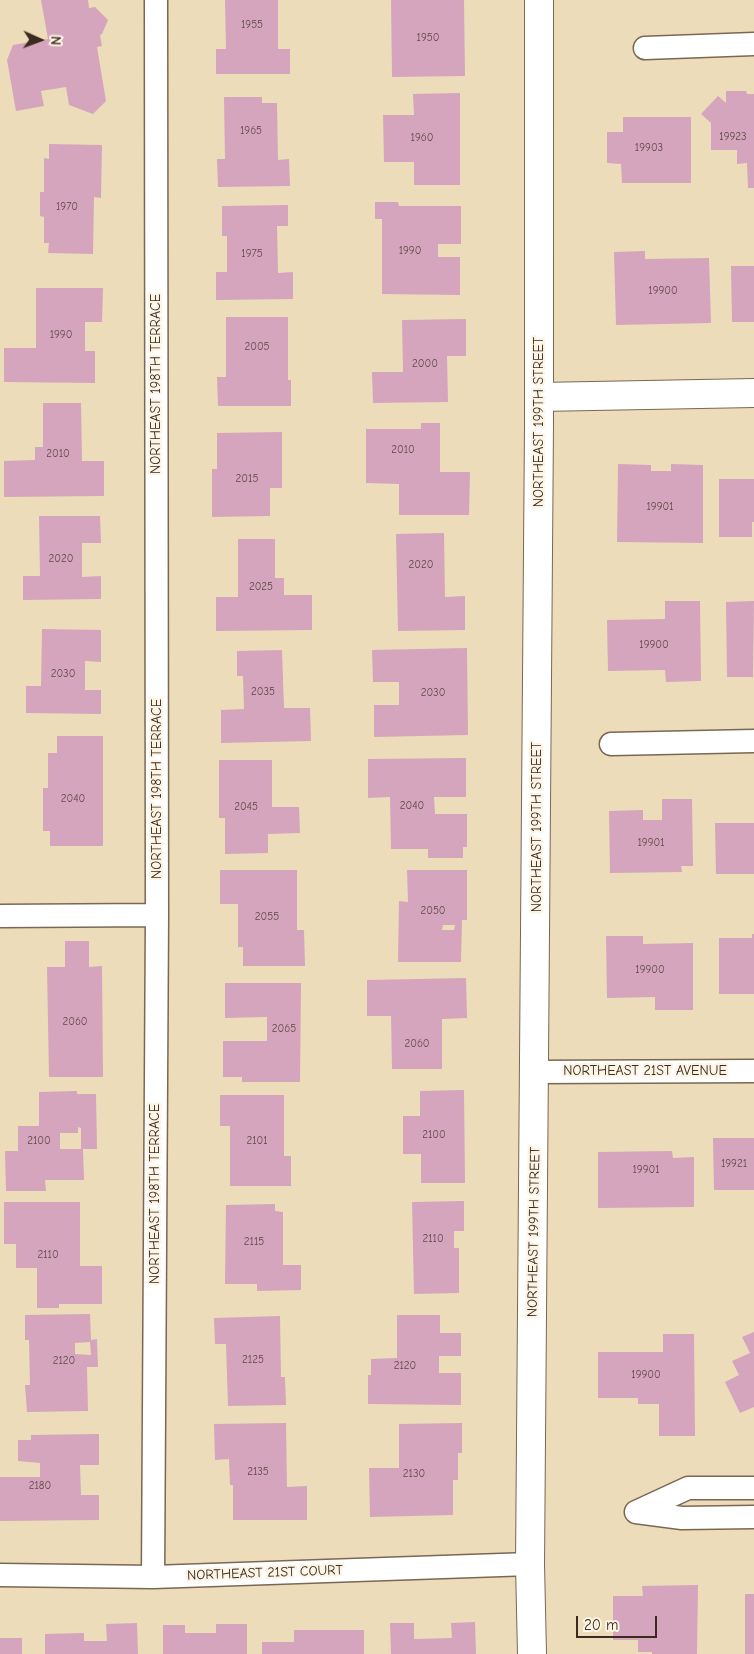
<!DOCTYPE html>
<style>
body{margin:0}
#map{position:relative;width:754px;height:1654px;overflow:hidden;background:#eddcb9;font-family:"Comic Neue",sans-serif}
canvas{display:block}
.north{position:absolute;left:15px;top:15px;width:50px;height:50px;-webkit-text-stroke:4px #fcf5e5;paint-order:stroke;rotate:92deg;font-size:14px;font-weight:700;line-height:20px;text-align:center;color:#3b2a1e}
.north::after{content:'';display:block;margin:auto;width:18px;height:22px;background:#3b2a1e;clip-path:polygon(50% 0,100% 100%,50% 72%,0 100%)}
.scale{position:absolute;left:576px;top:1616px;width:81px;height:22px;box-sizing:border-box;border:2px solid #3b2a1e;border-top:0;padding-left:6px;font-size:15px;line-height:18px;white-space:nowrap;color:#3b2a1e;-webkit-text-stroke:4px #fcf5e5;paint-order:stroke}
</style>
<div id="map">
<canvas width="754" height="1654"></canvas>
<div class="north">N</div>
<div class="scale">20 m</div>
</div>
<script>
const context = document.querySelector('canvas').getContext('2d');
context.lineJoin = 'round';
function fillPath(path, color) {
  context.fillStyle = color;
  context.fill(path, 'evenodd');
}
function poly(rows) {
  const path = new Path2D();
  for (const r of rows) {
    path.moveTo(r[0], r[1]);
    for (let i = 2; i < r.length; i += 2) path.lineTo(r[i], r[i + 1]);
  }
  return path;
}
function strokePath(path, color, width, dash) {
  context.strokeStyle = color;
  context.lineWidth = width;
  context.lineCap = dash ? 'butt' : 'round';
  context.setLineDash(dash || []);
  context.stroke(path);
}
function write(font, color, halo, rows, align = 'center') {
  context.font = font + ' "Comic Neue",sans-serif';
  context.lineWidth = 4.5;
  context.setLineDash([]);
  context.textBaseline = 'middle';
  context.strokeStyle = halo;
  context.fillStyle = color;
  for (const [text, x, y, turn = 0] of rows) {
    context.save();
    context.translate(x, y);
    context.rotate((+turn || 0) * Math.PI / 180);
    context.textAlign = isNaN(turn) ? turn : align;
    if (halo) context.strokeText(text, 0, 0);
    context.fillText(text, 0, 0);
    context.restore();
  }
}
fillPath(poly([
 [41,0,88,0,89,8,95,7,108,20,102,34,100,35,102,46,97,47,106,101,93,114,69,105,66,87,41,91,44,106,16,111,7,60,13,45,48,39],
 [225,0,278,0,278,49,290,49,290,74,216,74,216,49,226,49],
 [391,0,464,0,465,76,392,77],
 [726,91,746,91,747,94,754,94,754,188,748,188,747,163,737,164,737,150,711,150,711,123,701,114,718,96,726,103],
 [460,93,460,185,414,185,414,162,384,162,383,115,414,115,413,94],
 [224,97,262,97,262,103,277,103,278,160,289,159,290,186,218,187,217,159,225,159],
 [623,117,691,117,691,183,622,183,621,164,607,163,607,132,623,132],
 [49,144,102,145,101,198,94,197,93,254,48,253,49,243,44,243,44,217,40,216,40,192,44,192,44,158,49,159],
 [375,202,398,202,399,206,461,206,461,244,438,244,438,257,460,257,460,295,382,294,382,219,375,219],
 [288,205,288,226,277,226,278,273,293,272,293,299,216,300,216,272,227,272,227,236,222,236,222,206],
 [645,251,645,259,709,258,711,323,616,325,614,252],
 [731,266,754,266,754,322,732,322],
 [36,288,103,288,102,322,85,322,85,351,95,351,95,383,4,382,4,348,36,348],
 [226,317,288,317,288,380,291,380,291,406,218,406,217,377,226,377],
 [466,319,466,356,447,356,448,402,373,403,372,372,403,372,402,320],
 [43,403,81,403,82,461,104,461,104,496,4,497,4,461,35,460,35,447,43,447],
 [421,423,440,423,440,472,470,472,469,515,399,515,399,484,366,483,366,429,421,429],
 [282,432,282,488,270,488,270,516,212,517,212,469,217,469,217,433],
 [618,464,651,465,651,471,671,471,671,464,703,465,703,543,617,542],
 [719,479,754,479,754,522,752,522,752,537,719,537],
 [39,516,100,516,101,543,82,543,82,577,101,576,101,599,23,600,23,576,40,576],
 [444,533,445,597,465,596,465,630,398,631,396,534],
 [238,539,275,539,275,578,284,578,284,595,312,595,312,630,216,631,216,597,238,597],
 [665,601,700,601,701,681,666,682,665,670,608,671,607,620,665,619],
 [754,601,753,677,727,677,726,602],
 [42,629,101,630,101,662,85,661,85,690,101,690,101,714,26,713,26,686,41,686],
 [467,648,468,735,374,737,374,705,399,705,399,682,373,682,372,650],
 [282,650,284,708,310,708,311,741,221,743,221,710,244,709,243,676,237,676,237,651],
 [57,736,103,736,103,846,50,846,50,831,43,831,43,788,48,788,48,753,57,753],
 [466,758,466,797,434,797,435,814,467,814,467,847,463,847,463,858,428,858,428,849,391,849,390,797,368,798,368,759],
 [219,760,272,760,272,807,299,807,300,833,268,834,268,853,225,854,225,818,219,818],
 [662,799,692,799,693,866,681,866,682,872,610,873,609,811,643,810,643,820,662,820],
 [715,823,754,823,754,874,716,874],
 [220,870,297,870,297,930,304,930,305,966,243,966,243,947,238,947,238,904,220,904],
 [407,870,467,870,467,920,462,920,461,962,398,962,399,901,408,902],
 [443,925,455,925,454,930,442,930],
 [752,934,754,934,754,994,719,994,719,938,752,938],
 [606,936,643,936,643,944,693,943,693,1010,655,1010,655,997,607,998],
 [65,941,89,941,89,967,102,966,103,1077,49,1077,47,967,65,967],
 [466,978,467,1018,442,1019,442,1069,392,1069,391,1016,367,1016,367,980],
 [225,983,301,983,300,1082,242,1082,242,1077,223,1077,223,1041,267,1041,267,1017,225,1018],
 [464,1090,465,1183,421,1183,421,1154,403,1154,403,1116,420,1116,420,1091],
 [77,1091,77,1094,96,1094,97,1149,83,1149,84,1180,45,1180,46,1191,6,1191,5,1151,18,1151,18,1126,39,1126,39,1092],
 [78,1127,81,1128,81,1149,60,1149,60,1133,78,1133],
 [220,1095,284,1095,284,1156,291,1156,291,1186,230,1186,230,1126,220,1126],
 [713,1138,754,1138,754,1190,714,1190],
 [672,1151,673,1158,694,1157,694,1207,598,1208,598,1152],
 [464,1201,464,1231,454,1231,454,1248,459,1248,459,1293,414,1294,412,1202],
 [4,1202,80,1202,80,1266,102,1266,102,1304,59,1304,59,1308,37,1308,37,1268,16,1268,16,1244,4,1244],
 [275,1204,275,1211,283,1212,283,1265,301,1265,301,1290,257,1291,257,1284,225,1284,226,1205],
 [90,1314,91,1340,97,1339,98,1367,87,1367,88,1411,27,1412,25,1385,30,1385,29,1340,25,1340,25,1315],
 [90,1342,91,1355,75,1354,75,1343],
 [397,1315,440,1315,440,1333,461,1333,461,1356,439,1356,439,1373,461,1373,461,1405,368,1404,368,1375,371,1375,371,1359,397,1358],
 [280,1316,281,1377,285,1377,286,1405,228,1406,226,1344,215,1344,214,1318],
 [754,1332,754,1407,740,1413,725,1382,739,1375,732,1361,750,1353,742,1337],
 [663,1334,694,1334,695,1436,659,1436,659,1404,638,1404,638,1398,598,1398,598,1352,663,1352],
 [286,1423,287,1487,307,1486,307,1520,233,1520,233,1485,230,1485,229,1459,215,1460,214,1424],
 [462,1423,462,1453,458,1453,458,1480,453,1480,453,1515,370,1517,369,1468,399,1468,399,1424],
 [99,1434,99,1465,80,1465,81,1495,99,1495,99,1520,0,1521,0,1477,40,1477,40,1463,18,1461,18,1440,31,1440,31,1435],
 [698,1585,697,1654,652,1654,652,1652,638,1652,638,1640,613,1640,613,1596,643,1596,642,1586],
 [745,1594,754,1594,754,1654,745,1654],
 [475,1622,476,1654,391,1654,390,1623,414,1623,414,1639,452,1638,451,1623],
 [137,1623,138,1654,45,1654,45,1634,84,1633,84,1641,107,1641,106,1624],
 [216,1624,247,1624,247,1654,163,1654,163,1625,185,1625,185,1633,216,1633],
 [294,1630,364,1630,364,1654,262,1654,262,1642,294,1642],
 [0,1638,22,1638,22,1654,0,1654]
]), '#d4a5bd');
const minor = poly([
 [645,48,754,44],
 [611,744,754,741],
 [0,916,157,915],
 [535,1072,754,1071],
 [636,1512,688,1488,754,1488],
 [636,1512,682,1518,754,1517],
 [0,1575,153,1577,530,1564],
 [153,1577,157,915,156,0]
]);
const tertiary = poly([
 [539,397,754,393],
 [532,1654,530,1564,539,425,539,0]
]);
strokePath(minor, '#796854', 25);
strokePath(tertiary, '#796854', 30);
strokePath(minor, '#fff', 22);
strokePath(tertiary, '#fff', 28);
write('11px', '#614946', null, [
 ["1955",252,25],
 ["1950",428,38],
 ["1965",251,131],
 ["19923",733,137],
 ["1960",422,138],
 ["19903",649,148],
 ["1970",67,207],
 ["1990",410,251],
 ["1975",252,254],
 ["19900",663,291],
 ["1990",61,335],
 ["2005",257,347],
 ["2000",425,364],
 ["2010",403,450],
 ["2010",58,454],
 ["2015",247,479],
 ["19901",660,507],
 ["2020",61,559],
 ["2020",421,565],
 ["2025",261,587],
 ["19900",654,645],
 ["2030",63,674],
 ["2035",263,692],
 ["2030",433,693],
 ["2040",73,799],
 ["2040",412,806],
 ["2045",246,807],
 ["19901",651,843],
 ["2050",433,911],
 ["2055",267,917],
 ["19900",650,970],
 ["2060",75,1022],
 ["2065",284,1029],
 ["2060",417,1044],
 ["2100",434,1135],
 ["2100",39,1141],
 ["2101",257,1141],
 ["19921",734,1164],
 ["19901",646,1170],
 ["2110",433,1239],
 ["2115",254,1242],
 ["2110",48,1255],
 ["2125",253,1360],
 ["2120",64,1361],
 ["2120",405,1366],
 ["19900",646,1375],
 ["2135",258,1472],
 ["2130",414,1474],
 ["2180",40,1486]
]);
write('14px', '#3b2a1e', '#fcf5e5', [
 ["NORTHEAST 198TH TERRACE",156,384,-90],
 ["NORTHEAST 199TH STREET",539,422,-90],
 ["NORTHEAST 198TH TERRACE",157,789,-90],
 ["NORTHEAST 199TH STREET",537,827,-90],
 ["NORTHEAST 21ST AVENUE",645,1071],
 ["NORTHEAST 198TH TERRACE",155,1194,-90],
 ["NORTHEAST 199TH STREET",534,1232,-89],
 ["NORTHEAST 21ST COURT",265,1573,-2]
]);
</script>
